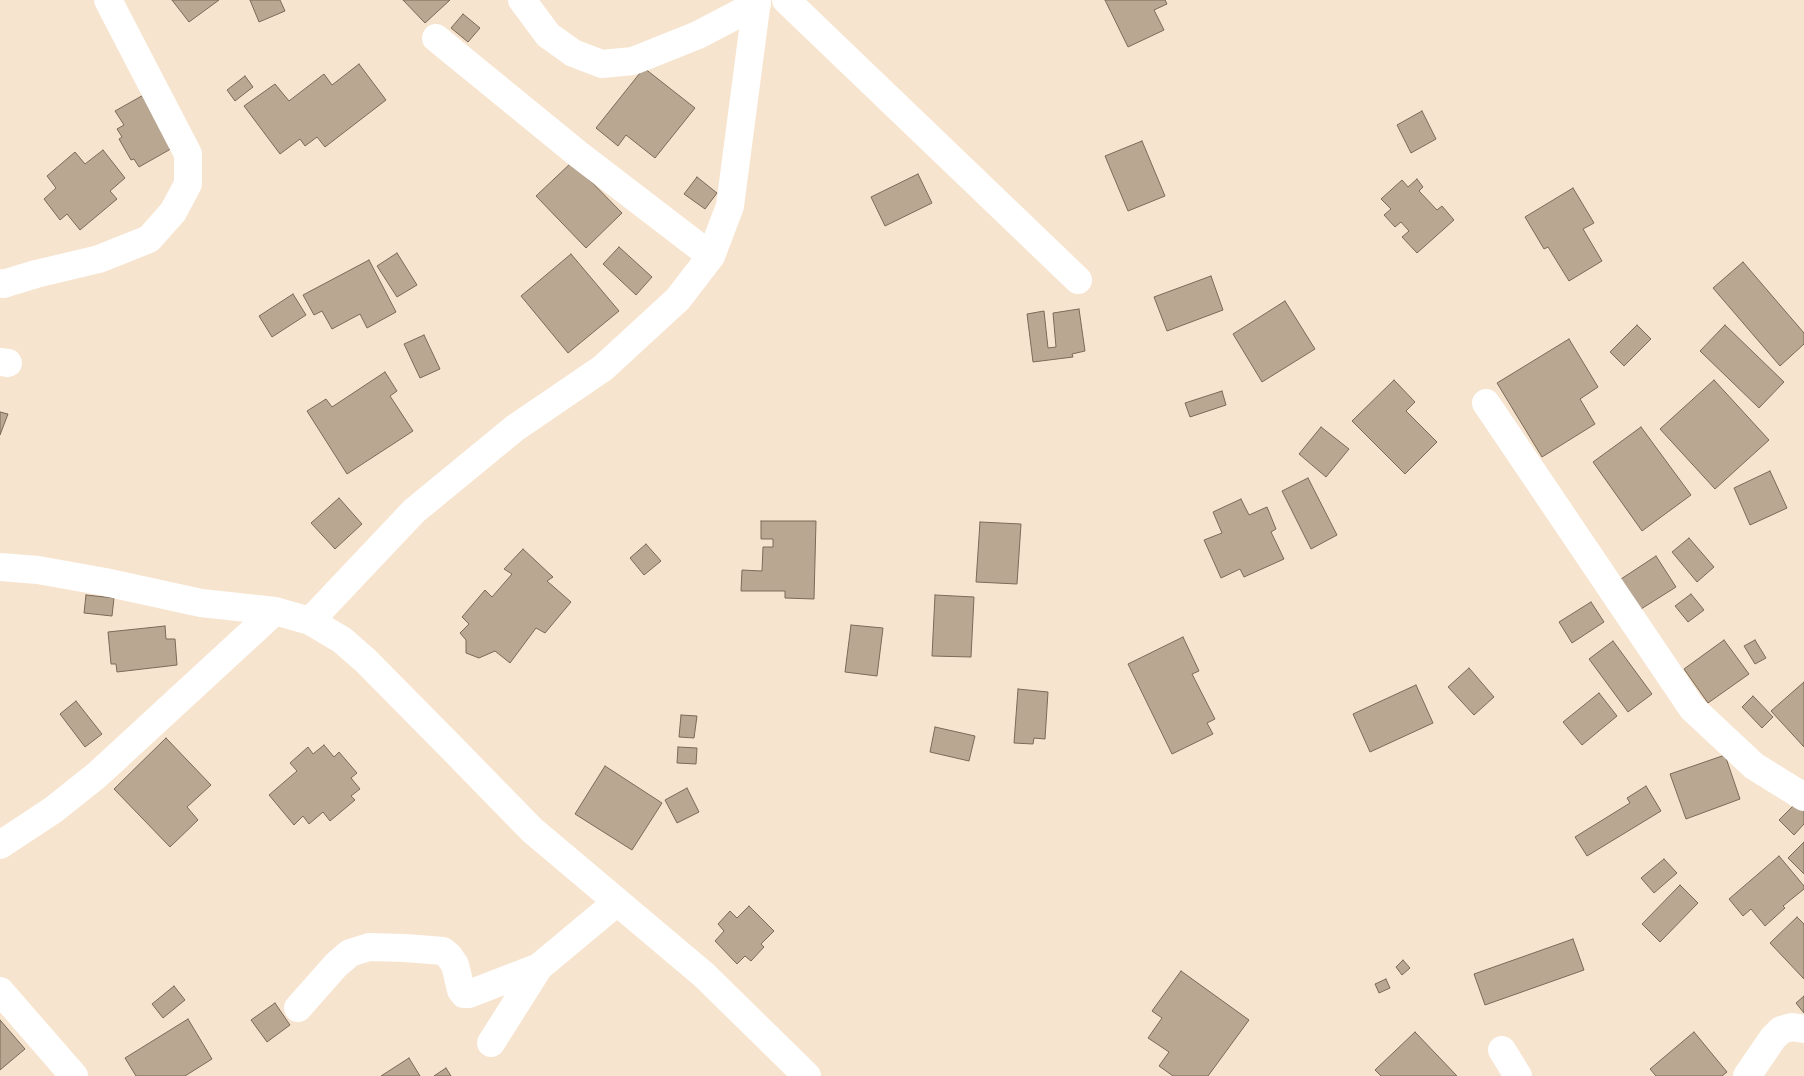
<!DOCTYPE html>
<style>
body{margin:0}
canvas{display:block;background:#f7e4ce}
</style>
<canvas width="1804" height="1076"></canvas>
<script>
const context = document.querySelector('canvas').getContext('2d');
context.lineJoin = 'round';
function fillPath(path, color) {
  context.fillStyle = color;
  context.fill(path, 'evenodd');
}
function poly(rows) {
  const path = new Path2D();
  for (const r of rows) {
    path.moveTo(r[0], r[1]);
    for (let i = 2; i < r.length; i += 2) path.lineTo(r[i], r[i + 1]);
  }
  return path;
}
function strokePath(path, color, width, dash) {
  context.strokeStyle = color;
  context.lineWidth = width;
  context.lineCap = dash ? 'butt' : 'round';
  context.setLineDash(dash || []);
  context.stroke(path);
}
const building = poly([
 [172,0,219,0,189,22,172,0],
 [250,0,280,0,285,11,259,22,250,0],
 [403,0,450,0,425,23,403,0],
 [1105,0,1165,0,1167,4,1154,10,1164,30,1128,47,1105,0],
 [463,14,480,28,468,42,451,28,463,14],
 [359,64,386,100,325,147,317,137,305,146,300,139,280,154,244,106,275,84,289,101,324,74,332,85,359,64],
 [644,68,695,108,655,158,626,135,618,146,596,128,644,68],
 [245,76,253,87,235,101,227,90,245,76],
 [147,93,176,146,139,167,134,159,131,160,119,139,122,137,117,129,124,125,115,111,147,93],
 [1422,111,1436,139,1411,153,1397,125,1422,111],
 [1142,141,1165,196,1128,211,1105,156,1142,141],
 [103,150,125,178,110,191,117,199,80,230,67,214,60,220,44,199,56,188,47,176,75,152,85,164,103,150],
 [572,162,622,213,586,248,536,196,572,162],
 [918,174,932,203,885,226,871,197,918,174],
 [697,177,717,193,705,209,684,194,697,177],
 [1417,179,1423,187,1419,191,1437,210,1442,206,1454,220,1417,253,1402,237,1409,231,1401,222,1395,227,1384,215,1391,209,1381,199,1402,180,1408,187,1417,179],
 [1573,188,1594,223,1583,229,1602,261,1569,281,1548,247,1544,249,1525,217,1573,188],
 [619,247,652,277,636,295,603,264,619,247],
 [397,253,417,285,397,297,377,266,397,253],
 [571,254,619,311,568,353,521,296,571,254],
 [369,260,396,312,367,328,360,314,332,329,322,311,314,315,303,295,369,260],
 [1743,262,1804,333,1804,344,1780,366,1713,288,1743,262],
 [1211,276,1223,310,1167,331,1154,297,1211,276],
 [293,294,306,315,272,337,259,316,293,294],
 [1285,301,1315,349,1262,382,1233,334,1285,301],
 [1079,309,1085,351,1072,354,1073,357,1033,362,1027,314,1044,311,1048,348,1056,347,1053,313,1079,309],
 [1637,325,1651,339,1624,366,1610,352,1637,325],
 [1725,325,1784,382,1759,408,1700,351,1725,325],
 [424,335,440,369,420,378,404,344,424,335],
 [1569,339,1598,387,1580,399,1595,424,1542,457,1497,383,1569,339],
 [385,372,397,391,390,396,413,431,347,474,307,411,326,399,332,407,385,372],
 [1394,380,1415,402,1406,411,1437,442,1405,474,1352,421,1394,380],
 [1714,380,1769,440,1715,489,1660,429,1714,380],
 [1222,391,1226,405,1190,417,1185,403,1222,391],
 [0,412,8,414,0,435,0,412],
 [1321,427,1349,449,1326,477,1299,454,1321,427],
 [1641,427,1691,495,1642,531,1593,462,1641,427],
 [1770,471,1787,508,1750,525,1734,488,1770,471],
 [1308,478,1337,535,1311,549,1282,491,1308,478],
 [339,498,362,524,335,549,311,523,339,498],
 [1241,499,1249,515,1267,507,1276,529,1271,532,1284,559,1244,577,1240,569,1221,578,1204,540,1222,533,1213,512,1241,499],
 [761,521,816,521,814,599,785,598,785,591,741,591,742,570,762,571,763,547,773,547,773,539,761,539,761,521],
 [980,522,1021,524,1017,584,976,582,980,522],
 [1689,538,1714,567,1697,582,1672,552,1689,538],
 [646,544,661,561,644,575,630,558,646,544],
 [523,549,553,577,547,581,571,602,545,633,536,628,510,663,495,651,479,658,466,653,466,640,460,633,469,624,462,617,485,590,492,597,512,574,504,569,523,549],
 [1656,556,1676,587,1641,609,1621,579,1656,556],
 [1691,594,1704,610,1688,622,1675,606,1691,594],
 [86,595,114,598,112,616,84,613,86,595],
 [935,595,974,597,971,657,932,656,935,595],
 [1591,602,1604,622,1572,643,1559,622,1591,602],
 [851,625,883,628,877,676,845,672,851,625],
 [165,626,166,639,175,639,177,665,117,672,116,664,111,664,108,632,165,626],
 [1183,637,1199,671,1192,674,1215,719,1207,723,1213,734,1172,754,1128,664,1183,637],
 [1724,640,1749,674,1708,703,1684,669,1724,640],
 [1755,640,1766,658,1755,664,1744,646,1755,640],
 [1613,641,1652,694,1628,712,1589,659,1613,641],
 [1469,668,1494,697,1474,715,1448,687,1469,668],
 [1804,682,1804,747,1771,711,1804,682],
 [1416,685,1433,723,1370,752,1353,714,1416,685],
 [1018,689,1048,692,1045,739,1034,738,1033,744,1014,743,1018,689],
 [1599,693,1617,716,1582,745,1563,722,1599,693],
 [1753,696,1773,717,1762,728,1742,707,1753,696],
 [76,701,102,734,85,747,60,714,76,701],
 [681,715,697,716,694,738,679,737,681,715],
 [935,727,975,736,969,761,930,752,935,727],
 [166,738,211,785,187,807,198,820,170,847,114,789,166,738],
 [324,745,334,757,339,752,357,773,351,778,360,789,351,796,355,800,330,821,323,812,309,824,303,816,294,825,269,795,297,771,290,763,308,747,313,754,324,745],
 [678,747,697,748,696,764,677,763,678,747],
 [1725,755,1740,799,1686,819,1670,774,1725,755],
 [605,766,662,803,632,850,575,814,605,766],
 [1646,786,1661,811,1587,856,1575,837,1630,803,1627,798,1646,786],
 [687,788,699,812,677,823,665,800,687,788],
 [1802,797,1804,799,1804,824,1794,835,1779,820,1802,797],
 [1804,842,1804,874,1788,858,1804,842],
 [1779,856,1804,886,1804,889,1783,906,1785,908,1765,926,1751,909,1743,916,1729,899,1779,856],
 [1664,859,1677,873,1654,893,1641,878,1664,859],
 [1680,885,1698,903,1660,942,1642,924,1680,885],
 [749,906,774,931,761,944,764,947,751,961,745,956,737,964,715,941,724,931,718,924,730,911,737,918,749,906],
 [1797,917,1804,924,1804,979,1770,943,1797,917],
 [1573,939,1584,970,1485,1005,1474,974,1573,939],
 [1403,960,1410,968,1402,975,1396,967,1403,960],
 [1181,971,1249,1020,1208,1076,1173,1076,1159,1066,1169,1052,1148,1038,1162,1018,1152,1011,1181,971],
 [1386,979,1390,988,1379,993,1375,984,1386,979],
 [174,986,185,1000,163,1018,152,1004,174,986],
 [1804,996,1804,1013,1796,1003,1804,996],
 [275,1003,290,1025,267,1042,251,1020,275,1003],
 [188,1019,212,1059,185,1076,136,1076,125,1058,188,1019],
 [0,1020,25,1049,0,1070,0,1020],
 [1415,1032,1457,1076,1381,1076,1375,1070,1415,1032],
 [1694,1032,1727,1072,1722,1076,1656,1076,1650,1069,1694,1032],
 [409,1058,420,1076,381,1076,409,1058],
 [446,1068,451,1076,434,1076,446,1068]
]);
fillPath(building, '#b9a792');
strokePath(building, '#7b6a57', 1);
strokePath(poly([
 [522,0,548,35,573,53,602,64,633,61,698,35,757,4],
 [786,0,1078,280],
 [436,38,578,154,711,256],
 [0,283,3,284,36,274,99,259,149,239,173,212,188,184,188,154,108,0],
 [0,362,8,363],
 [1486,403,1692,708,1754,766,1804,797],
 [0,567,38,570,105,582,201,603,275,611,310,621,342,640,366,661,451,747,532,830,704,975,807,1076],
 [310,621,414,511,515,428,603,368,678,299,711,256,730,206,757,0],
 [0,845,53,810,97,775,275,611],
 [0,991,74,1076],
 [298,1008,336,965,350,953,369,947,405,948,443,951,449,956,455,965,461,990,464,994,469,994,539,967],
 [491,1043,539,967,617,902],
 [1502,1050,1518,1076],
 [1747,1076,1773,1038,1781,1030,1792,1027,1804,1029]
]), '#fff', 28);
</script>
